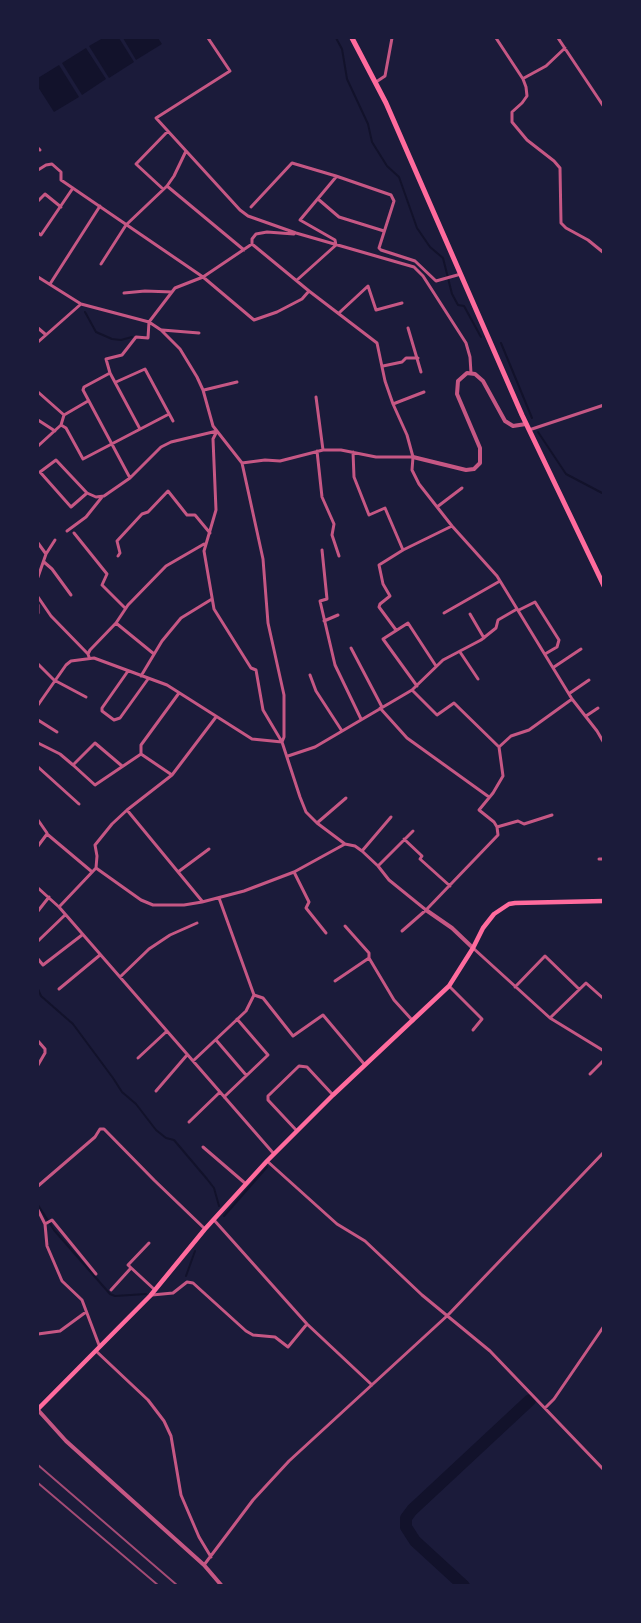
<!DOCTYPE html>
<style>
body{margin:0}
#map{position:relative;width:641px;height:1623px;overflow:hidden;background:#1b1b3a;font-family:Ubuntu,sans-serif}
canvas{display:block}
.frame{position:absolute;inset:0;border:39px solid #1b1b3a;pointer-events:none}
</style>
<div id="map">
<canvas width="641" height="1623"></canvas>
<div class="frame"></div>
</div>
<script>
const context = document.querySelector('canvas').getContext('2d');
context.lineJoin = 'round';
function fillPath(path, color) {
  context.fillStyle = color;
  context.fill(path, 'evenodd');
}
function poly(rows) {
  const path = new Path2D();
  for (const r of rows) {
    path.moveTo(r[0], r[1]);
    for (let i = 2; i < r.length; i += 2) path.lineTo(r[i], r[i + 1]);
  }
  return path;
}
function strokePath(path, color, width, dash) {
  context.strokeStyle = color;
  context.lineWidth = width;
  context.lineCap = dash ? 'butt' : 'round';
  context.setLineDash(dash || []);
  context.stroke(path);
}
fillPath(poly([
 [103,38,119,38,134,62,109,78,89,46],
 [123,38,158,38,162,44,136,60],
 [86,48,106,79,82,95,62,63],
 [59,65,79,97,54,112,38,87,38,78]
]), '#12122b');
strokePath(poly([
 [336,38,342,49,347,79,368,124,372,142,387,166,399,177,417,228,430,247,443,258,452,294,458,305,464,306,481,337],
 [85,312,96,332,112,339,121,340,132,337],
 [501,343,532,418],
 [538,432,566,474,604,494],
 [38,989,41,996,73,1024,113,1078,122,1092,136,1104,156,1130,166,1138,174,1140,207,1179,214,1188,219,1206],
 [38,1205,54,1230,110,1294,115,1296,146,1294],
 [224,1216,267,1167],
 [186,1276,195,1251]
]), '#12122b', 2);
strokePath(poly([
 [464,1586,415,1541,406,1527,406,1518,412,1510,530,1400]
]), '#12122b', 12);
strokePath(poly([
 [208,38,230,71,156,118,240,210,248,216,296,233,414,267,423,276,466,343,470,357,471,373],
 [496,38,523,79,526,87,527,96,522,103,512,112,512,122,527,140,554,161,560,168,561,223,566,228,588,240,604,253],
 [558,38,604,107],
 [524,78,546,66,565,48],
 [376,82,385,76,392,38],
 [38,148,40,150],
 [38,170,46,165,52,164,61,172,61,180,203,277,252,244,252,239,256,234,267,232,294,234],
 [167,186,244,250],
 [163,189,136,164,168,131],
 [318,199,339,217,384,231],
 [38,201,45,194,61,207],
 [251,207,292,163,336,176,391,195,394,201,379,248,381,250,415,261,436,281,461,274],
 [38,233,41,235,73,188],
 [252,244,309,291,377,343,385,381,393,404,407,435,413,457,412,470,419,484,452,526,497,576,572,699,597,731,604,743],
 [101,264,126,225,167,186,174,176,186,151],
 [38,277,81,304,149,322,161,330,180,349,197,377,203,390,213,426,242,463,263,559,268,623,284,695,284,737,282,742,300,797,306,812,317,823,345,844,355,846,362,851,378,866,389,880,426,910],
 [297,280,336,245,335,240,300,220,336,177],
 [50,284,100,206],
 [124,293,145,291,172,292],
 [340,312,368,286,376,310,402,303],
 [38,328,45,334],
 [408,328,421,372],
 [162,330,199,333],
 [38,342,81,304],
 [383,366,402,362,406,358,418,358],
 [110,373,84,387,83,390,130,478],
 [116,382,145,369,173,421],
 [204,390,237,382],
 [38,392,64,415],
 [316,397,323,450],
 [393,404,424,392],
 [38,420,55,431],
 [61,425,66,428,83,459,169,414],
 [140,429,110,373,106,359,122,355,136,337,148,338,149,322,175,288,203,277,254,320,277,312,302,299,309,291],
 [529,430,604,405],
 [217,431,213,439,216,510,204,551,214,609,251,668,256,670,263,710,282,742],
 [38,446,61,425,64,415,88,401],
 [317,451,322,497,334,524,332,535,339,556],
 [353,452,354,477,369,515,385,508,403,550],
 [242,463,265,460,280,461,323,450,341,450,376,457,412,457],
 [87,493,71,507,40,472,56,460,87,493,96,497,104,496,130,478,161,447,171,442,217,431],
 [437,507,462,488],
 [67,531,86,517,102,497],
 [74,533,107,574,102,585,125,608],
 [38,543,46,554],
 [322,550,327,599,320,601,335,665,361,719],
 [118,556,120,553,117,541,142,514,148,512,168,491,187,515,195,515,210,533],
 [44,562,52,569,71,595],
 [38,577,46,554,55,540],
 [38,597,51,616,88,654],
 [38,605,38,613],
 [519,610,535,602,559,640,557,647,545,654],
 [444,613,500,581],
 [470,614,484,638],
 [324,621,338,615],
 [116,623,154,654],
 [396,630,379,607,380,604,390,596,383,584,379,565,403,550,452,526],
 [351,648,382,707],
 [460,652,478,679],
 [89,657,88,654,90,650,116,623,128,605,166,566,204,544],
 [38,664,54,680,86,697],
 [554,667,581,649],
 [128,671,102,708,102,711,114,720,120,718,148,679],
 [310,675,316,691,342,731],
 [141,676,162,641,181,618,212,599],
 [417,686,383,639,408,623,436,666],
 [570,693,589,680],
 [38,705,66,665,71,661,94,658,167,685,252,739,282,742],
 [380,708,407,738,489,797],
 [586,716,598,708],
 [38,720,57,732],
 [38,743,60,754,73,765],
 [499,747,511,736,529,730,572,699],
 [288,756,315,747,412,690,443,660,481,640,496,628,498,620,517,609],
 [122,766,95,743,73,765,95,785,141,754],
 [38,767,79,804],
 [172,775,141,754,141,745,179,693],
 [127,810,202,901],
 [38,820,47,833],
 [317,823,346,798],
 [497,827,518,821,524,824,552,815],
 [404,839,422,856,420,859,450,886],
 [38,846,47,834,91,871],
 [362,851,391,817],
 [599,859,604,859],
 [378,866,413,831],
 [96,868,97,856,95,845,112,824,127,810,172,775,216,717],
 [178,872,209,849],
 [294,872,309,902,306,908,326,933],
 [38,888,59,907,274,1154],
 [59,907,96,868,141,900,153,905,184,905,202,902,244,891,294,872,345,844],
 [38,911,49,897],
 [345,926,369,953,369,958],
 [402,931,426,910,498,835,497,827,494,822,479,810,493,793,503,776,499,747,454,703,437,715,412,690],
 [38,941,65,915],
 [473,948,550,1018,604,1051],
 [38,959,43,965,82,935],
 [120,977,149,949,170,935,197,923],
 [335,981,369,958,394,1000,413,1021],
 [449,986,482,1019,473,1030],
 [515,987,545,956,579,989],
 [59,989,100,955],
 [254,995,263,998,293,1036,323,1015,365,1065],
 [551,1017,586,983,604,999],
 [216,1040,246,1075],
 [38,1041,45,1049,45,1053,38,1065],
 [138,1058,167,1031],
 [193,1061,246,1011,254,995,219,898],
 [590,1074,604,1060],
 [156,1091,187,1055],
 [224,1097,268,1055,237,1019],
 [189,1122,220,1092],
 [297,1131,268,1100,268,1096,299,1066,307,1067,333,1095],
 [203,1147,246,1184],
 [267,1161,337,1224,365,1241,422,1295,490,1351,604,1470],
 [38,1186,95,1137,100,1129,104,1129,154,1180,205,1229],
 [38,1210,45,1224,47,1246,62,1281,82,1300,99,1345],
 [214,1220,307,1324,372,1385],
 [45,1224,52,1220,96,1274],
 [149,1243,128,1265,155,1290],
 [111,1290,131,1268],
 [152,1295,173,1293,187,1282,193,1283,246,1331,253,1335,275,1337,288,1347,307,1324],
 [38,1334,60,1331,86,1312],
 [96,1351,148,1400,164,1421,171,1436,181,1495,199,1537,211,1557],
 [545,1408,554,1399,604,1326],
 [204,1565,253,1500,289,1461,448,1315,604,1152]
]), '#c65784', 3);
strokePath(poly([
 [413,457,466,470,474,469,480,463,480,448,457,394,458,381,467,373,475,374,483,381,505,421,513,426,526,424],
 [426,910,452,928,473,948],
 [38,1410,66,1441,204,1565,222,1586]
]), '#c65784', 4);
strokePath(poly([
 [38,1409,150,1296,205,1229,267,1161,333,1095,449,986,473,948,483,928,494,914,509,904,515,903,604,901]
]), '#ff6b9d', 4.5);
strokePath(poly([
 [352,38,386,103,522,415,604,586]
]), '#ff6b9d', 5);
strokePath(poly([
 [38,1465,178,1586],
 [38,1483,159,1586]
]), '#a44b75', 2);
</script>
